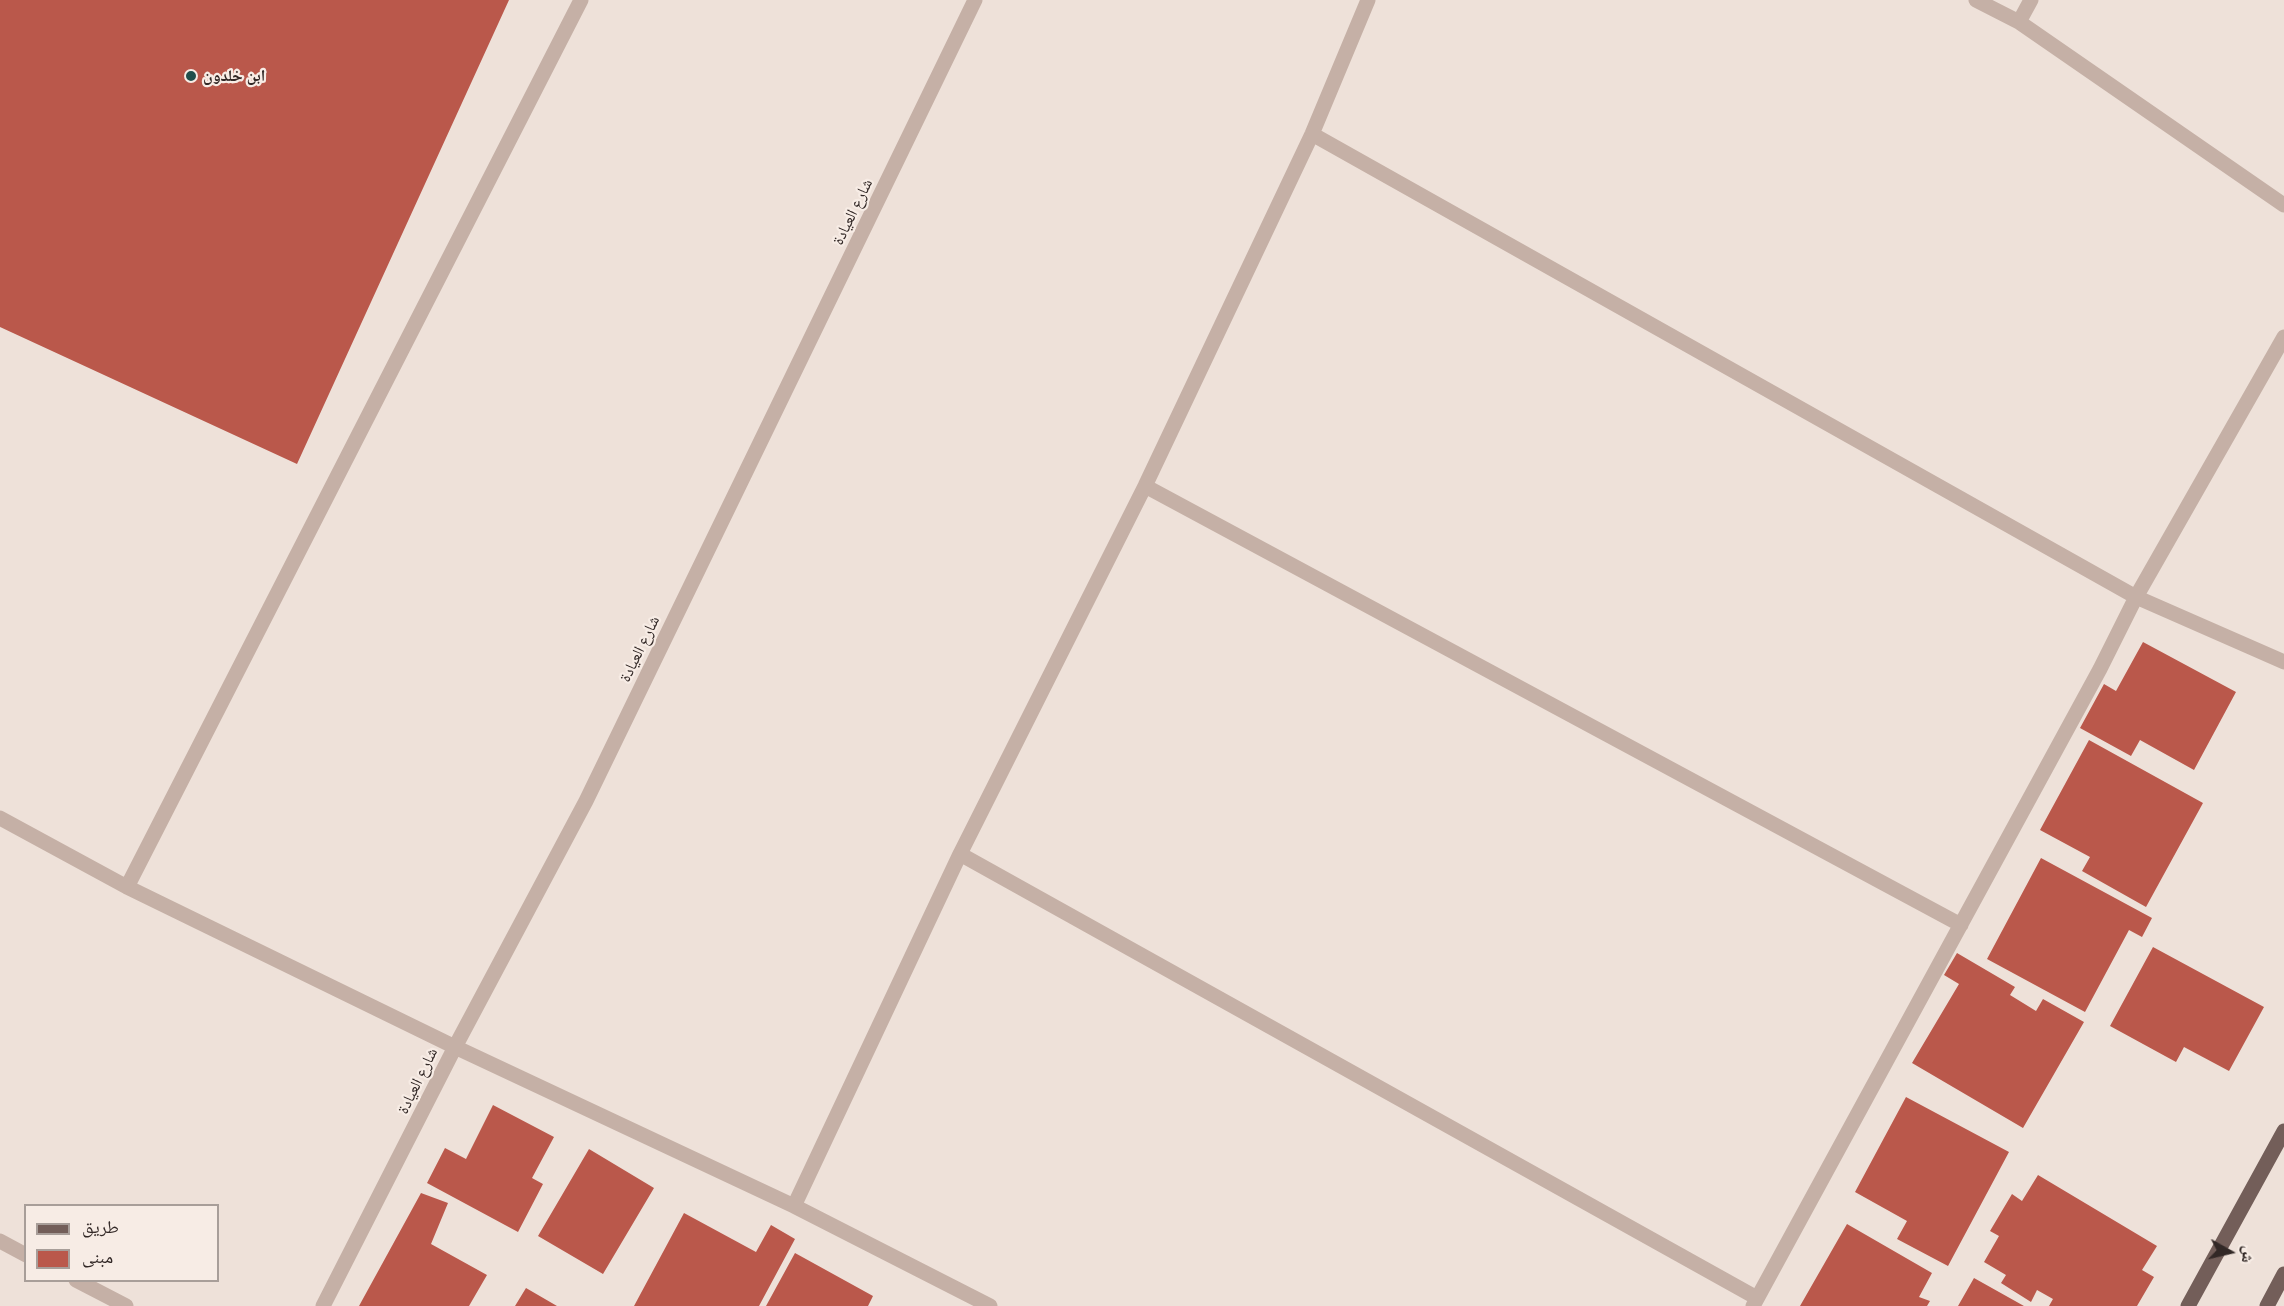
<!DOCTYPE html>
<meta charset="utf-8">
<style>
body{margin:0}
#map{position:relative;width:2284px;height:1306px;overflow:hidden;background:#eee1d9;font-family:Karla,"Noto Naskh Arabic",sans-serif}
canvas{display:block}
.legend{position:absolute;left:24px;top:1204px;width:195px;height:78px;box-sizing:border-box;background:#f7ece5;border:2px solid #a89e99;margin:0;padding:8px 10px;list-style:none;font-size:18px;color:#322826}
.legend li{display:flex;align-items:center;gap:12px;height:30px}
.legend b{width:30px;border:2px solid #a89e99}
.north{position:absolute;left:2200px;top:1222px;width:60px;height:60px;-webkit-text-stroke:4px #f7ece5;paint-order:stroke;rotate:98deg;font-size:16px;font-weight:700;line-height:24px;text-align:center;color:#322826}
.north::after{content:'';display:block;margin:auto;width:21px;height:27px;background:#322826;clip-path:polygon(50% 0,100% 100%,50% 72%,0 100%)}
</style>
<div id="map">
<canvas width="2284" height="1306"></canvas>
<ul class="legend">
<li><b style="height:8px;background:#735e59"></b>طريق</li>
<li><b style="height:16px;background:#ba584b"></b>مبنى</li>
</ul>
<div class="north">ش</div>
</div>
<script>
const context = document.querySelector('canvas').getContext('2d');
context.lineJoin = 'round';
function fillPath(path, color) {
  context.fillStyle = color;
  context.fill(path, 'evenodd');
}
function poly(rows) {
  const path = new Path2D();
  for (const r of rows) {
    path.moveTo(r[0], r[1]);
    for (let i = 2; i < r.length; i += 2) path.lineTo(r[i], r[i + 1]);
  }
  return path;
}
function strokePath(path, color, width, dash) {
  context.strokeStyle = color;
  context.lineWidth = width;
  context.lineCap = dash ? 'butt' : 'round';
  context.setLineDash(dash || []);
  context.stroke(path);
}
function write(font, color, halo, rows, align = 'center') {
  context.font = font + ' Karla,"Noto Naskh Arabic",sans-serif';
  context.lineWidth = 4.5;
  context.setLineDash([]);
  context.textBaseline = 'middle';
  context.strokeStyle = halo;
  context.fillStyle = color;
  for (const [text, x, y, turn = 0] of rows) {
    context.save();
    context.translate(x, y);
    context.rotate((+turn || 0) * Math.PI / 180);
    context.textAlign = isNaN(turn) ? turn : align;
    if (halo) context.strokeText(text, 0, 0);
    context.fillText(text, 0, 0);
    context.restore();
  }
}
fillPath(poly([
 [0,0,509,0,297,464,0,327],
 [2143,642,2236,692,2194,770,2140,740,2131,756,2080,728,2104,684,2116,691],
 [2089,740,2203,803,2146,907,2082,871,2090,857,2040,830],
 [2041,858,2152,918,2142,937,2129,930,2085,1012,1987,959],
 [2153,947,2264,1007,2229,1071,2184,1047,2176,1062,2110,1026],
 [1957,953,2015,987,2010,995,2036,1011,2043,999,2084,1022,2023,1128,1912,1063,1959,984,1944,975],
 [1906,1097,2009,1152,1948,1266,1897,1239,1907,1221,1855,1192],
 [493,1105,554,1137,532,1178,543,1184,518,1232,427,1183,445,1148,466,1159],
 [589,1149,654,1188,603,1274,538,1236],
 [2038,1175,2157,1246,2142,1270,2154,1277,2137,1306,2049,1306,2053,1299,2037,1290,2031,1302,2001,1283,2006,1275,1984,1262,1999,1236,1990,1231,2012,1194,2022,1201],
 [421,1193,448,1203,431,1244,487,1275,469,1306,359,1306],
 [684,1213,756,1252,771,1225,795,1239,759,1306,634,1306],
 [1847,1224,1932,1273,1919,1297,1930,1301,1927,1306,1800,1306],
 [795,1253,873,1296,868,1306,766,1306],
 [1974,1278,2024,1306,1958,1306],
 [526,1288,557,1306,515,1306]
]), '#ba584b');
strokePath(poly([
 [1976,0,2019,22,2284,205],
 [2019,22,2031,0],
 [1312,134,2136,597,2284,662],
 [1145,486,1961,925],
 [0,818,127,887,455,1047,794,1206,990,1306],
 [960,854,1757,1298],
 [127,887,581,0],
 [794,1206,960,854,1145,486,1312,134,1368,0],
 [0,1241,26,1255],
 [76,1280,126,1306],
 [323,1306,455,1047,586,801,975,0],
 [1753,1306,2100,669,2136,597,2284,337]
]), '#c5b0a6', 15);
strokePath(poly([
 [2188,1306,2284,1131],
 [2267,1306,2284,1274]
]), '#735e59', 15);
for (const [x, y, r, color] of [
 [191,76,6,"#204f4c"]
]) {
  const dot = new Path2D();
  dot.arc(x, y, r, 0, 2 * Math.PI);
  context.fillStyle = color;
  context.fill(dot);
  strokePath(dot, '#f7ece5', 2);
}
write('bold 16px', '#322826', '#f7ece5', [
 ["ابن خلدون",203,76]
], 'left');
write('16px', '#322826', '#f7ece5', [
 ["شارع العيادة",853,212,-64],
 ["شارع العيادة",640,649,-64],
 ["شارع العيادة",418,1081,-64]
]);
</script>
